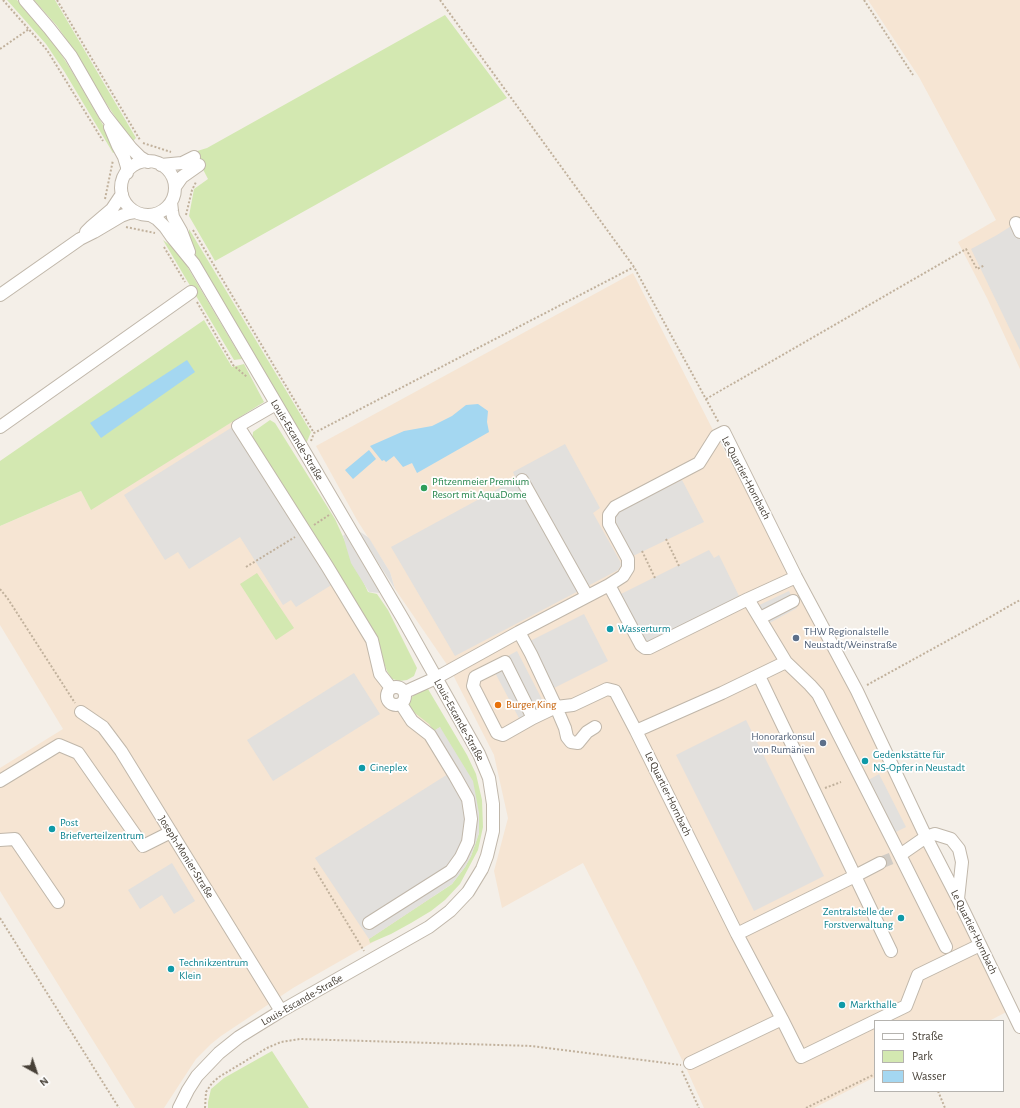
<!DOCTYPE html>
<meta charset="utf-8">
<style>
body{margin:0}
#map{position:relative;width:1020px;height:1108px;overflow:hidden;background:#f4efe8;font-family:"Alegreya Sans",sans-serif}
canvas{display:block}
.legend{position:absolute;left:874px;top:1020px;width:130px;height:72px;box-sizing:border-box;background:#fff;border:1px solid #b5b3af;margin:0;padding:5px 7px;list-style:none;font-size:12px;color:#474037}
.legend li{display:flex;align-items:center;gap:8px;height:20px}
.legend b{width:20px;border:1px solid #b5b3af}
.north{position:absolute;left:16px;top:1052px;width:40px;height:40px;-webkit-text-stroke:3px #fff;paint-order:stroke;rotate:140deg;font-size:11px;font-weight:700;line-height:16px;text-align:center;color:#474037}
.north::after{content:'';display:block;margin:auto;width:14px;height:18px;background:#474037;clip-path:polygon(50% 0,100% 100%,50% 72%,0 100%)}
</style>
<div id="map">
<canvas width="1020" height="1108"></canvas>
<ul class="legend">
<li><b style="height:5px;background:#fff"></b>Straße</li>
<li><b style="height:11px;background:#d3e8b1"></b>Park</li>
<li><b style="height:11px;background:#a4d7f1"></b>Wasser</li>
</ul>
<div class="north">N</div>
</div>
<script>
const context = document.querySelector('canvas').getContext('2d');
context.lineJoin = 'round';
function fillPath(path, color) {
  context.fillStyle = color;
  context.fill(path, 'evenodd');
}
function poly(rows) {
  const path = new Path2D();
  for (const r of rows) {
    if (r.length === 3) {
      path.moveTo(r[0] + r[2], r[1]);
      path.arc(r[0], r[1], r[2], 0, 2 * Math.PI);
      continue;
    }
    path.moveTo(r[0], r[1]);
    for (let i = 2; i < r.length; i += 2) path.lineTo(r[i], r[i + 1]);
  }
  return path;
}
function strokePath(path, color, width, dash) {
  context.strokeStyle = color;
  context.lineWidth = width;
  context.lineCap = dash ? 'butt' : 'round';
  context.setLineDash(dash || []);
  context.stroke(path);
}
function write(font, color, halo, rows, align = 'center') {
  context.font = font + ' "Alegreya Sans",sans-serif';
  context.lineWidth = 3.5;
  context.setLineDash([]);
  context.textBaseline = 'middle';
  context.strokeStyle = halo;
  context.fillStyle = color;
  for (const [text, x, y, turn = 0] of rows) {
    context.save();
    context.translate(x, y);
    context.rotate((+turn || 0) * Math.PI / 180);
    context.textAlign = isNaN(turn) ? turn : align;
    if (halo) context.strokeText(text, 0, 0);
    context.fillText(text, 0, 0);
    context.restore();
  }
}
fillPath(poly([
 [868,0,1020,0,1020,369,987,298,958,242,996,220,919,77],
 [633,273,716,436,865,695,921,813,997,965,1016,1007,989,1021,875,1021,875,1077,814,1108,704,1108,687,1070,639,972,583,863,502,908,494,871,508,818,494,755,450,669,395,589,390,572,357,520,316,446],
 [233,421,334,585,344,604,368,645,376,675,399,710,426,696,466,763,431,909,293,988,221,1036,211,1044,196,1059,164,1108,135,1108,0,891,0,768,63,729,0,625,0,526,81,491,91,509]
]), '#f6e5d3');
fillPath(poly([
 [7,0,17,0,39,26,56,46,76,78,118,151,113,153,64,71,46,44],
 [34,0,55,0,136,138,132,142,102,97,73,49,57,26],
 [445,15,507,98,215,261,189,216,194,189,208,179,194,152,207,148],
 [189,229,311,432,306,444,189,244],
 [163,240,178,251,242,359,234,360],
 [204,320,232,367,244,364,264,402,91,510,81,491,0,526,0,461],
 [270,420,275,423,335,519,368,592,377,594,388,610,417,668,414,676,407,680,400,681,392,679,387,671,382,658,252,440,253,432],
 [257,573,294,628,276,640,240,584],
 [428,689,467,755,476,774,482,800,483,827,478,850,460,884,445,900,431,911,411,923,391,934,370,943,369,939,452,884,465,867,471,856,479,833,440,727,434,731,429,724,411,710,408,704,410,699,417,692],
 [272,1051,309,1108,208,1108,208,1102,211,1089,224,1078]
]), '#d3e8b1');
fillPath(poly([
 [1016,223,1020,232,1020,350,971,249,997,235],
 [234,426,333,584,296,607,291,600,283,605,240,537,189,569,178,552,165,560,124,495],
 [565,444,600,508,593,513,620,561,621,564,620,567,618,570,588,586,455,656,391,547,516,479,513,472],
 [682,480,704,522,631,557,614,524,614,518,617,512],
 [358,531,362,533,369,538,390,572,395,589],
 [345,534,380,593,369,592,351,563,343,536],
 [709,550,714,558,719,555,740,598,649,643,644,641,619,595],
 [789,591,797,608,764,626,753,608],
 [584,614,608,661,554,688,530,641],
 [517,651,548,711,522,724,491,665],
 [354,673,380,714,273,781,247,740],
 [746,720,824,876,754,911,676,755],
 [440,727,473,781,479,813,479,833,475,845,471,856,465,867,452,884,369,939,315,858,448,774,426,736],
 [879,774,906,827,892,834,865,782],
 [172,863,195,901,174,914,162,895,140,909,128,890]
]), '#e2e0dd');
fillPath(poly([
 [187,360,195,372,101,438,90,423],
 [478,404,488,411,487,422,489,432,417,473,412,463,403,467,394,456,386,462,384,460,382,461,370,446,404,431,432,426,452,416,466,405],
 [369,450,376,459,353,479,345,470]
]), '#a4d7f1');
strokePath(poly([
 [880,863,900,855]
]), '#d1ccc5', 12, [12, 6]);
const minor = poly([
 [25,0,49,28,71,56,105,115,131,148,140,157,148,162],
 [110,127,118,146,124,157,127,167,127,173],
 [148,188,27],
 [161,165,182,163,194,157],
 [175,187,182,177,199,165],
 [171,202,172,211,173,217,181,231,189,252],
 [150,215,157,219,165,227,172,237,194,264,403,619,479,754,489,778,493,804,493,831,487,856,482,869,468,892,450,911,429,927,281,1011,239,1037,219,1053,197,1076,188,1090,179,1108],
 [1016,223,1020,232],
 [86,232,92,226,112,209,122,194],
 [0,295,80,239,94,232,121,216,129,213,135,212],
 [276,404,238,426,327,566,372,640,380,674,391,688],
 [0,427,191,292],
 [522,480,587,596],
 [796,577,748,599,786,662,810,685,818,694,900,855,926,837,935,834,951,839,959,849,962,862,958,899],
 [609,585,641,645,645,648,649,648,748,599],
 [760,618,793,601],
 [519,632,531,654,556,707,565,728,567,737,571,742,578,743,587,732,595,727],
 [786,662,722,693,636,731,737,934,855,876,880,863],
 [759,676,891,951],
 [396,696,9],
 [405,692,436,678,519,632,609,585,623,576,628,568,628,559,609,524,609,515,615,507,699,463,716,436,724,432,796,577,857,691,926,837,958,899,1020,1027],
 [81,712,103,727,121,751,281,1011],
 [533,718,503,735,497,733,473,686,475,677,505,662,533,718,556,707,573,705,607,689,615,691,636,731],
 [0,781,59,745,78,753,143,846,171,832],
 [0,840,15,839,58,902],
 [900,855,946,947],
 [369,923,451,871,461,857,468,842,471,819,468,799,455,776,430,735,412,721,401,704],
 [737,934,782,1019,801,1057,906,1006,918,975,980,945],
 [690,1063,782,1019]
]);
strokePath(minor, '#c0b7aa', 14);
strokePath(poly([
 [3,0,47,50,103,141],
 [57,0,140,140],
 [440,0,634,267,719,423],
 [864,0,913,75],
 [0,49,29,29],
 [143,143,171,152],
 [105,199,113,160],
 [186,215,192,190,196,182],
 [126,227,155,233],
 [193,230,314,433],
 [164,247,185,282],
 [197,302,233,365,247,377],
 [706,399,966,249,977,269,985,265],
 [311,441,314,433,634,267],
 [314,525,329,515],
 [666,539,679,566],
 [642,551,655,578],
 [246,567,295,537],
 [0,589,8,599,75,703],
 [867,685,976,625,1020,600],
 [825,788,841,782],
 [314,868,364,951],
 [0,918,119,1108],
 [682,1071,699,1108],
 [938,1091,945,1108],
 [205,1108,206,1092,212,1083,219,1077,267,1048,281,1042,300,1039,532,1046,681,1065],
 [806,1108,875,1074]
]), '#c1b19c', 2, [2, 2]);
strokePath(minor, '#fff', 12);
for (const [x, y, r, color] of [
 [424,488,4,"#2e9e5b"],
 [610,629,4,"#0f9aa8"],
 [796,638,4,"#5c6f8a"],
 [498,705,4,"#e8710a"],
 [823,743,4,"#5c6f8a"],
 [865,761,4,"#0f9aa8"],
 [362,768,4,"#0f9aa8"],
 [52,829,4,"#0f9aa8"],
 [901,918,4,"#0f9aa8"],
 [171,969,4,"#0f9aa8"],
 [842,1005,4,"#0f9aa8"]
]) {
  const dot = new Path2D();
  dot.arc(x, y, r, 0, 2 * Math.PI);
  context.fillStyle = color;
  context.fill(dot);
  strokePath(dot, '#fff', 1.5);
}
write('11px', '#474037', '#fff', [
 ["Louis-Escande-Straße",297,440,59],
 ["Le Quartier-Hornbach",746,478,62],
 ["Louis-Escande-Straße",459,720,61],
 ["Le Quartier-Hornbach",668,794,64],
 ["Joseph-Monier-Straße",186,857,58],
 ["Le Quartier-Hornbach",974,932,64],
 ["Louis-Escande-Straße",302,1000,-30]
]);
write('11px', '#27864d', '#fff', [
 ["Pfitzenmeier Premium",432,482],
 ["Resort mit AquaDome",432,495]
], 'left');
write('11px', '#0d838f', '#fff', [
 ["Wasserturm",618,629],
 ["Gedenkstätte für",873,755],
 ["NS-Opfer in Neustadt",873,768],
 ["Cineplex",370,768],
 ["Post",60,823],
 ["Briefverteilzentrum",60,836],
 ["Zentralstelle der",893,912,"right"],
 ["Forstverwaltung",893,925,"right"],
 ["Technikzentrum",179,963],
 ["Klein",179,976],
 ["Markthalle",850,1005]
], 'left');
write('11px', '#4e5e75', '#fff', [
 ["THW Regionalstelle",804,632],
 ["Neustadt/Weinstraße",804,645],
 ["Honorarkonsul",815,737,"right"],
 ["von Rumänien",815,750,"right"]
], 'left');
write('11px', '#c56008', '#fff', [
 ["Burger King",506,705]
], 'left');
</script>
